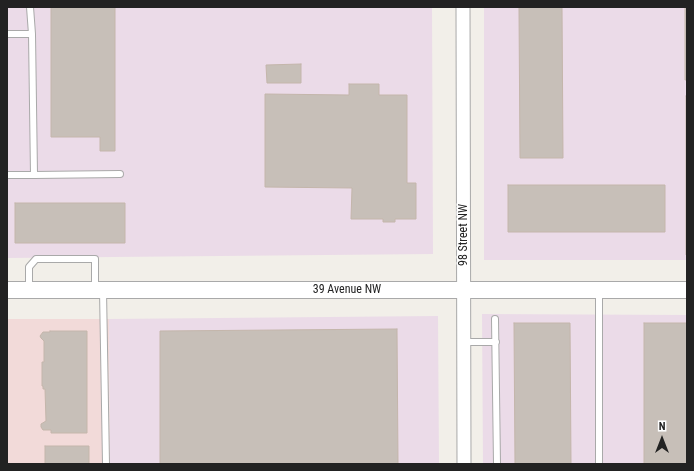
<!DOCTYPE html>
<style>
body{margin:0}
#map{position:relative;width:694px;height:471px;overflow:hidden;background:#f2efe9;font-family:"Roboto Condensed",sans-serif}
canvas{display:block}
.frame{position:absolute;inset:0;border:8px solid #222;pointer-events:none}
.north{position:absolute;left:642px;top:419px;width:40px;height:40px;-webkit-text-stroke:3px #fff;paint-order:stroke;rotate:0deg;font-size:11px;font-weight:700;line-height:16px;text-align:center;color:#222}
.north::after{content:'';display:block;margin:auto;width:14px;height:18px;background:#222;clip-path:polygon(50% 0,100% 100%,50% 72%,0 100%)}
</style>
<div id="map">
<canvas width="694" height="471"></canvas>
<div class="frame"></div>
<div class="north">N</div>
</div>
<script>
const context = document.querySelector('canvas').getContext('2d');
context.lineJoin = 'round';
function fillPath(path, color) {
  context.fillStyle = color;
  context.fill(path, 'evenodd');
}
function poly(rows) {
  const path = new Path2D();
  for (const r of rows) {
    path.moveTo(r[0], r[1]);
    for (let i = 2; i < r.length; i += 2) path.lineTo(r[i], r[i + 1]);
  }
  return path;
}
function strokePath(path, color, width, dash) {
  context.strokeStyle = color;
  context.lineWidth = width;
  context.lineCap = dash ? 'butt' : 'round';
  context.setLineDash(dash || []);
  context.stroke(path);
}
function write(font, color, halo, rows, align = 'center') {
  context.font = font + ' "Roboto Condensed",sans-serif';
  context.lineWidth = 3;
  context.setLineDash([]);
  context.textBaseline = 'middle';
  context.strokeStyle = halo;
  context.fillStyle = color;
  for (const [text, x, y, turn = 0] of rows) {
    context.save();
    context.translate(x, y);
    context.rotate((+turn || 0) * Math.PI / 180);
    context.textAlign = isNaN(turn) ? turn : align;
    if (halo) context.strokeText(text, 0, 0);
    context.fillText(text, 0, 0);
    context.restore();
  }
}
fillPath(poly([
 [7,319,109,319,110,464,7,464]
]), '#f2dad9');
fillPath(poly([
 [7,7,432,7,433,254,7,258],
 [484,7,687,7,687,260,484,260],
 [482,314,687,315,687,464,483,464],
 [438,316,439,464,110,464,109,319]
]), '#ebdbe8');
const building = poly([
 [51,7,115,7,115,151,100,151,100,137,51,137,51,7],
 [519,7,562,7,563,158,520,158,519,7],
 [685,7,687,7,687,80,685,80,685,7],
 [301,64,301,83,267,83,266,65,301,64],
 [349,84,379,84,379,95,407,95,407,183,416,183,416,219,395,219,395,222,383,222,383,219,351,219,352,188,265,187,265,94,349,95,349,84],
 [686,96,687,96,687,255,686,255,686,96],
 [508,185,665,185,665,232,508,232,508,185],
 [15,203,125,203,125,243,15,243,15,203],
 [514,323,570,323,571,464,515,464,514,323],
 [644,323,687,323,687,464,644,464,644,323],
 [397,329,398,464,160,464,160,331,397,329],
 [50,331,87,331,87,433,51,433,51,430,43,430,41,427,41,424,46,421,45,389,43,389,43,386,42,386,42,362,44,362,44,341,41,338,40,336,43,332,50,332,50,331],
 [45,446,89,446,89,464,45,464,45,446]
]);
fillPath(building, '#c7bfb8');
strokePath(building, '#c4b6ab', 1);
const service = poly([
 [30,7,32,34],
 [7,34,32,34,34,175,120,174],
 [7,175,34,175],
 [29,290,29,267,36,259,95,259,95,289],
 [103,290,106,464],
 [599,290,599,464],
 [495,319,497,464],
 [464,342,496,342]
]);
const minor = poly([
 [463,7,464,464]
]);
const tertiary = poly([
 [7,290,687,290]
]);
strokePath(service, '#a9a9a9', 8);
strokePath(minor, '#a9a9a9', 15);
strokePath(tertiary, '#a9a9a9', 18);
strokePath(service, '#fff', 6);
strokePath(minor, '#fff', 13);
strokePath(tertiary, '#fff', 16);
write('12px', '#222', '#fff', [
 ["98 Street NW",464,235,-90],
 ["39 Avenue NW",347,290]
]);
</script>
